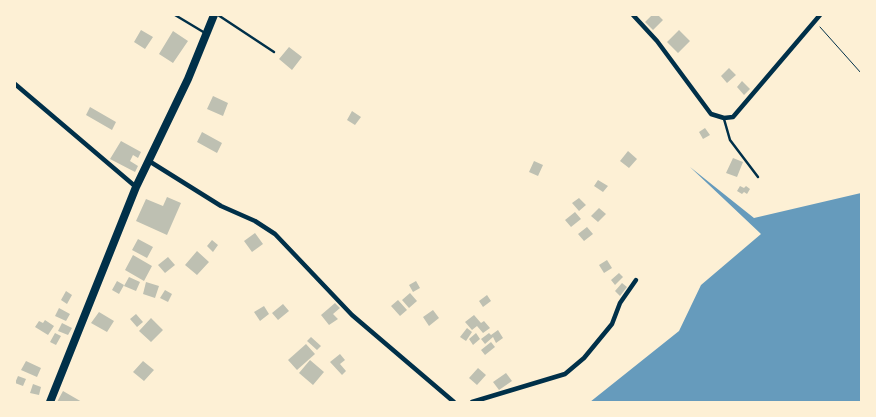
<!DOCTYPE html>
<style>
body{margin:0}
#map{position:relative;width:876px;height:417px;overflow:hidden;background:#fdf0d5;font-family:Overpass,sans-serif}
canvas{display:block}
.frame{position:absolute;inset:0;border:16px solid #fdf0d5;pointer-events:none}
</style>
<div id="map">
<canvas width="876" height="417"></canvas>
<div class="frame"></div>
</div>
<script>
const context = document.querySelector('canvas').getContext('2d');
context.lineJoin = 'round';
function fillPath(path, color) {
  context.fillStyle = color;
  context.fill(path, 'evenodd');
}
function poly(rows) {
  const path = new Path2D();
  for (const r of rows) {
    path.moveTo(r[0], r[1]);
    for (let i = 2; i < r.length; i += 2) path.lineTo(r[i], r[i + 1]);
  }
  return path;
}
function strokePath(path, color, width, dash) {
  context.strokeStyle = color;
  context.lineWidth = width;
  context.lineCap = dash ? 'butt' : 'round';
  context.setLineDash(dash || []);
  context.stroke(path);
}
fillPath(poly([
 [690,167,754,218,861,193,861,402,590,402,679,331,701,285,761,234]
]), '#669bbc');
fillPath(poly([
 [652,15,658,15,663,20,653,30,645,22],
 [141,30,153,37,145,49,134,42],
 [679,30,690,41,678,53,667,42],
 [173,31,188,41,173,63,159,54],
 [289,47,302,57,292,70,279,59],
 [729,68,736,75,727,83,721,76],
 [742,81,750,89,744,95,737,87],
 [213,96,228,103,223,116,207,109],
 [90,107,116,122,112,130,86,115],
 [352,111,361,117,355,125,347,120],
 [705,128,710,135,703,139,699,132],
 [202,132,222,143,217,153,197,142],
 [121,141,141,152,138,158,133,155,130,161,138,166,135,172,110,159],
 [628,151,637,159,629,168,620,161],
 [733,158,743,162,737,177,726,173],
 [534,161,543,165,538,176,529,172],
 [598,180,608,186,603,192,594,186],
 [740,186,744,188,746,186,750,189,747,194,744,192,742,194,737,191],
 [167,197,181,203,167,235,136,221,146,199,163,206],
 [579,198,586,205,579,211,572,203],
 [599,208,606,214,598,222,591,216],
 [575,212,581,219,571,227,565,220],
 [587,227,593,234,584,241,578,234],
 [255,233,263,244,252,252,244,241],
 [138,239,153,247,147,258,132,250],
 [212,240,218,245,213,252,207,246],
 [197,251,209,262,197,275,185,265],
 [133,255,152,266,144,281,125,270],
 [168,257,175,265,165,273,158,265],
 [607,260,612,268,604,273,599,265],
 [619,273,623,277,615,285,611,280],
 [129,277,140,282,136,291,124,286],
 [117,281,124,285,119,294,112,290],
 [416,281,420,288,413,292,409,285],
 [146,282,159,286,155,298,143,294],
 [622,283,627,287,620,296,615,291],
 [165,290,172,294,168,302,160,298],
 [66,291,72,295,67,304,61,300],
 [410,293,417,301,409,308,402,300],
 [487,295,491,301,483,307,479,301],
 [398,300,407,310,400,316,391,306],
 [335,303,340,308,333,314,338,319,329,325,321,315],
 [283,304,289,311,278,320,272,313],
 [264,306,269,314,260,321,254,312],
 [59,308,70,314,66,321,55,316],
 [433,310,439,318,429,326,423,317],
 [99,312,114,321,107,332,91,323],
 [136,314,143,322,137,327,130,319],
 [474,315,481,323,484,321,490,328,483,333,477,326,472,330,465,322],
 [151,318,163,330,151,342,139,331],
 [45,320,54,326,48,335,35,327,39,321,43,323],
 [62,323,72,328,68,335,58,331],
 [467,328,472,332,466,341,460,337],
 [498,330,503,338,496,343,493,337,485,344,481,339,489,333,491,335],
 [55,333,61,336,56,345,50,342],
 [476,333,480,339,473,345,469,339],
 [311,337,321,346,317,350,307,341],
 [491,342,495,347,485,355,481,350],
 [306,344,315,354,297,370,288,360],
 [340,354,345,360,340,364,346,371,342,375,330,362],
 [310,360,324,372,313,385,299,373],
 [26,361,41,368,37,377,21,370],
 [143,361,154,370,144,381,133,372],
 [478,368,486,375,477,385,469,378],
 [506,373,512,381,499,390,493,382],
 [18,376,26,379,23,386,15,383],
 [33,384,41,387,39,395,30,393],
 [63,391,82,402,57,402]
]), '#bec0b2');
strokePath(poly([
 [820,27,861,73]
]), '#003049', 1);
strokePath(poly([
 [175,15,205,33],
 [218,15,274,52],
 [724,119,730,140,758,177]
]), '#003049', 2.5);
strokePath(poly([
 [633,15,657,41,711,114,724,118,733,117,820,15],
 [15,84,136,187],
 [149,161,221,206,255,221,275,234,352,315,454,402],
 [472,402,565,374,584,358,612,324,620,303,636,280]
]), '#003049', 4.5);
strokePath(poly([
 [50,402,136,187,188,79,214,15]
]), '#003049', 8);
</script>
